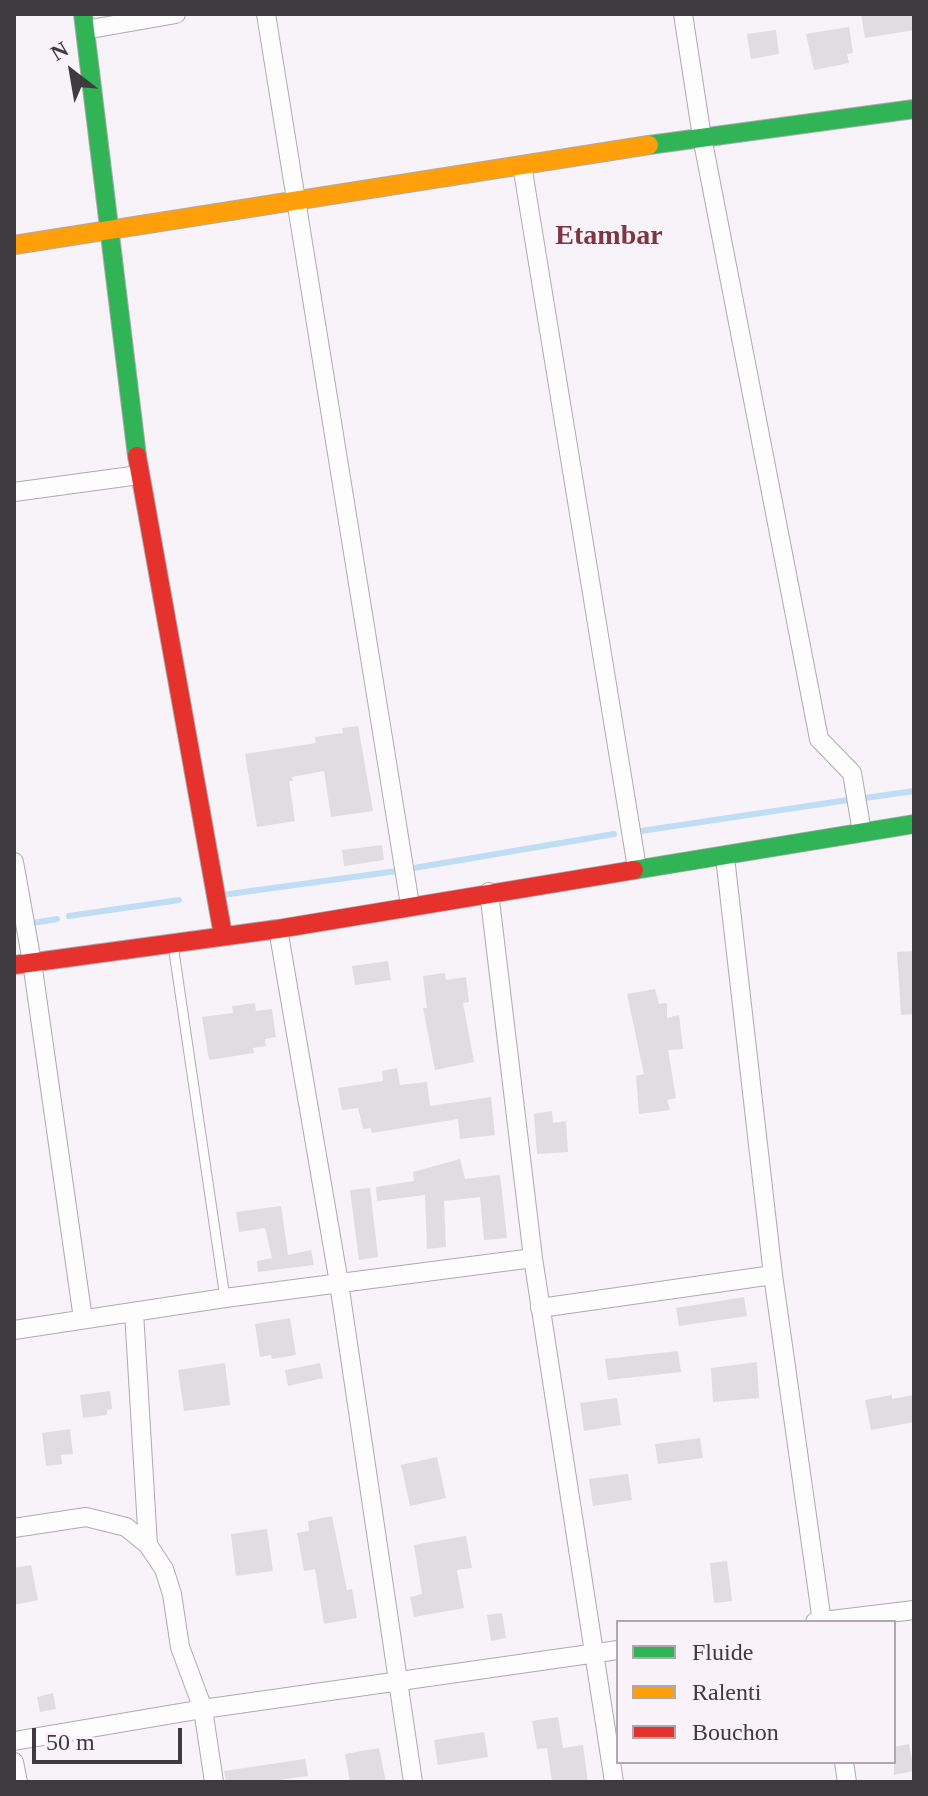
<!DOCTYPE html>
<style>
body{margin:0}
#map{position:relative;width:928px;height:1796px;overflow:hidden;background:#f8f3f8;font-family:"Times New Roman",serif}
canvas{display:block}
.frame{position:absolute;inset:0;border:16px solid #3e3b3e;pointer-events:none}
.legend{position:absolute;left:616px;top:1620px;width:280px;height:144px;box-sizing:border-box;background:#f9f2f9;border:2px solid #aea9ae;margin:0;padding:10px 14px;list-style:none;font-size:24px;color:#3e3b3e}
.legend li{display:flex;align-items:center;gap:16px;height:40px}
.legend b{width:40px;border:2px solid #aea9ae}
.north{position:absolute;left:32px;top:32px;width:80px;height:80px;-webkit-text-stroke:6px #f9f2f9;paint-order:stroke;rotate:329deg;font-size:22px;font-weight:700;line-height:32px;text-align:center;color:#3e3b3e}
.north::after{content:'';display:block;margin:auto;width:28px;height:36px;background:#3e3b3e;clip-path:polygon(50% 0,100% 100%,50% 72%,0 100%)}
.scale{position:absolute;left:32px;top:1728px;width:150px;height:36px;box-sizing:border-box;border:4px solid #3e3b3e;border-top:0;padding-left:10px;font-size:24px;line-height:28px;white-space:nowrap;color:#3e3b3e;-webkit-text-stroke:6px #f9f2f9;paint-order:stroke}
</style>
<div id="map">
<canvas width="928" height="1796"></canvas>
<div class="frame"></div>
<ul class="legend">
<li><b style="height:10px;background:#30b455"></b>Fluide</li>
<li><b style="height:10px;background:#ff9f0a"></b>Ralenti</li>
<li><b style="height:10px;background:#e5322d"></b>Bouchon</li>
</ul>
<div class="north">N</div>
<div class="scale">50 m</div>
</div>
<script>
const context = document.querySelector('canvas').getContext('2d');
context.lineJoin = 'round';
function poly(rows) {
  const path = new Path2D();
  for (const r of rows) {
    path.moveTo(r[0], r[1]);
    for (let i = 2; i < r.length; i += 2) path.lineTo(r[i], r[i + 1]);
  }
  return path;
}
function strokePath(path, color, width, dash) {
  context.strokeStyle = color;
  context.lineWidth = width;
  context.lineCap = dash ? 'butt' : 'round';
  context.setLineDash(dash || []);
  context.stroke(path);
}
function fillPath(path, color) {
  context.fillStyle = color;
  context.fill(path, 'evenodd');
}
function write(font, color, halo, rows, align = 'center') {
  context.font = font + ' "Times New Roman",serif';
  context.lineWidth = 7;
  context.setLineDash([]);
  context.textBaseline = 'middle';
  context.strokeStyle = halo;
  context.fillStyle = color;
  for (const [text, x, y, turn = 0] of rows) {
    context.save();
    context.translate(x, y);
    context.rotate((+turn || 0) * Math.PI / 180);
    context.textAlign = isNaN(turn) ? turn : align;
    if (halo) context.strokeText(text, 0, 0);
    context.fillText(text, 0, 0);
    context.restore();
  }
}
strokePath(poly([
 [865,798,914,791],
 [641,831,848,800],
 [414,868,614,834],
 [222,895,397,871],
 [69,916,179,900],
 [14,926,57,919]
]), '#bfdef6', 6);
fillPath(poly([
 [861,14,914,14,914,30,865,38],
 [849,27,853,53,847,54,849,63,814,70,806,34],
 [776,30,779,54,751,59,747,34],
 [358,726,373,811,331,817,324,771,292,777,293,781,289,781,295,821,257,827,245,754,316,743,315,737,343,733,342,728],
 [382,845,384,860,344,866,342,850],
 [914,951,914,1014,901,1015,897,952],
 [388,961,391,980,355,985,352,966],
 [445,973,446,980,466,977,469,1002,463,1003,474,1062,435,1070,423,1008,427,1008,423,976],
 [655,989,659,1004,667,1003,667,1018,679,1015,683,1049,668,1050,676,1098,667,1100,670,1110,639,1114,636,1076,644,1074,627,994],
 [255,1003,256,1011,272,1009,276,1037,265,1039,266,1046,253,1048,254,1053,209,1060,202,1017,233,1013,232,1006],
 [397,1068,400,1085,427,1082,430,1106,491,1097,495,1135,460,1139,458,1119,372,1133,371,1128,363,1129,358,1108,342,1110,338,1088,383,1081,382,1071],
 [552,1111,553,1123,566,1121,568,1152,537,1154,534,1114],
 [460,1159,465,1179,500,1175,507,1238,484,1240,480,1197,444,1201,446,1247,427,1249,425,1195,377,1201,376,1187,414,1181,413,1172],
 [370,1188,378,1257,359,1260,350,1190],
 [281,1206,288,1255,311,1250,314,1265,258,1272,257,1261,272,1258,265,1228,239,1232,236,1212],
 [744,1297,747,1316,679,1326,676,1308],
 [290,1318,296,1355,272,1359,271,1355,260,1357,255,1324],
 [678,1351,681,1372,608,1380,605,1359],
 [757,1362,759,1398,713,1402,711,1368],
 [225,1363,230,1405,184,1411,178,1370],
 [320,1363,323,1378,288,1386,285,1370],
 [110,1391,112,1409,107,1410,107,1415,83,1418,80,1395],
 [892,1395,892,1399,914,1395,914,1422,871,1430,865,1400],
 [617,1398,621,1425,584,1431,580,1403],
 [70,1429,73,1454,61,1455,62,1464,46,1466,42,1433],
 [700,1438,703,1458,658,1464,655,1444],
 [437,1457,446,1498,410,1506,401,1465],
 [628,1474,632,1500,593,1506,589,1479],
 [332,1516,347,1590,352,1589,357,1618,324,1624,315,1569,304,1571,297,1533,309,1531,308,1521],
 [267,1529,273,1571,236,1576,231,1534],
 [466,1536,472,1568,457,1570,464,1608,414,1617,410,1597,422,1594,414,1545],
 [727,1561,732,1601,714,1603,710,1563],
 [31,1565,38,1600,14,1605,14,1568],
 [502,1613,506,1638,491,1641,487,1615],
 [53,1693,56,1709,40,1712,37,1697],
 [558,1717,563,1748,583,1745,588,1782,552,1782,547,1748,537,1749,532,1721],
 [484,1732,488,1757,438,1765,434,1740],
 [909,1744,914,1771,894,1775,894,1747],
 [379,1748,386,1782,350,1782,345,1754],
 [305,1759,308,1776,265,1782,226,1782,224,1771]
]), '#e1dcdf');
const lane = poly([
 [173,945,225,1298]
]);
const street = poly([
 [266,14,410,905],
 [683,14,702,137,819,739,852,773,862,832],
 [85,30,176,14],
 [522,165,637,868],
 [14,492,139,475],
 [725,857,773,1275,822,1622],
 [14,862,32,962,83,1319],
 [489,892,533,1258,614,1782],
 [278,929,339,1283,413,1782],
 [540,1308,773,1275],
 [134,1312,148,1545,164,1569,172,1594,180,1647,203,1709,214,1782],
 [14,1330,225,1298,533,1258],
 [14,1528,86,1517,126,1527,148,1545],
 [815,1622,914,1610],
 [14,1741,203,1709,618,1650],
 [14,1762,18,1782],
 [844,1762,847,1782]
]);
const fast = poly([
 [83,14,137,456],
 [649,145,914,109],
 [634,870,914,824]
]);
const slow = poly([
 [14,245,649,145]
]);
const jam = poly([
 [137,456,223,935],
 [14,965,278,929,634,870]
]);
strokePath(lane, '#aeaaae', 11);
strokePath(street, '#aeaaae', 20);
strokePath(fast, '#aeaaae', 20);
strokePath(slow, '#aeaaae', 20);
strokePath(jam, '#aeaaae', 20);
strokePath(lane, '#fefdfe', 9);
strokePath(street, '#fefdfe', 18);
strokePath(fast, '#30b455', 18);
strokePath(slow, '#ff9f0a', 18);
strokePath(jam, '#e5322d', 18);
write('bold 28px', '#7e3641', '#f9f2f9', [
 ["Etambar",609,237]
]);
</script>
